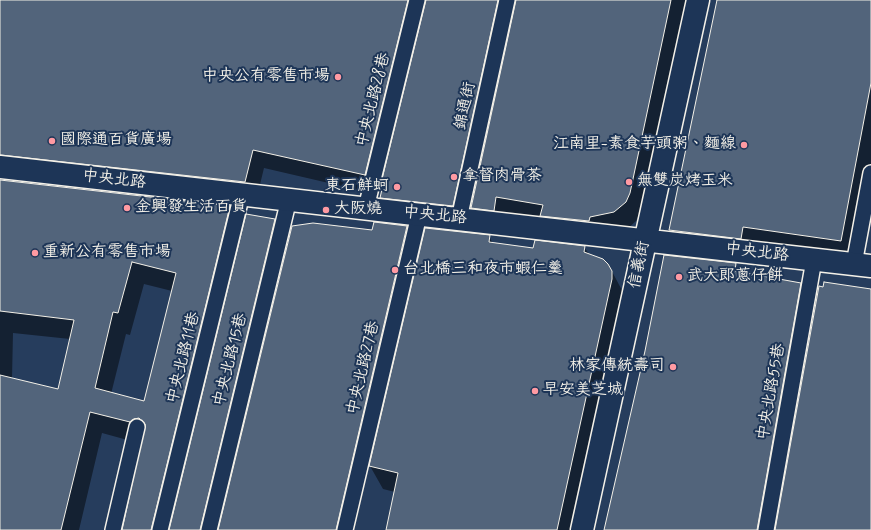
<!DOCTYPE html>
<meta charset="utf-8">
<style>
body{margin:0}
canvas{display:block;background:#263d5d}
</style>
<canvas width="871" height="530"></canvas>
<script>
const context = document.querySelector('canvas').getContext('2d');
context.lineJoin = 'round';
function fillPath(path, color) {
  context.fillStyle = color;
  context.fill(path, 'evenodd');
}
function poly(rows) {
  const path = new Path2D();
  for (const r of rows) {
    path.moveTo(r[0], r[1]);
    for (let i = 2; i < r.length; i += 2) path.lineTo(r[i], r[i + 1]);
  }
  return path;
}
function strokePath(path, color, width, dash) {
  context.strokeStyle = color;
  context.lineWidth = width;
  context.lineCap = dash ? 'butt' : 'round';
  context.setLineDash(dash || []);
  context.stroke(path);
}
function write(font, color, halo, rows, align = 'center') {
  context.font = font + ' Mynerve,"LXGW WenKai TC",sans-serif';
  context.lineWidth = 4;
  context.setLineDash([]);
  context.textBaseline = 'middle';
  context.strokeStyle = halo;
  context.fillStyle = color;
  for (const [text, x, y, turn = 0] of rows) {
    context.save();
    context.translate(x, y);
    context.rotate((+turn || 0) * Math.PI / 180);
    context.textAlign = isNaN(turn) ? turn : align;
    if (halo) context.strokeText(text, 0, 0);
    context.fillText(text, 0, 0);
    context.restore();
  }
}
fillPath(poly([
 [0,0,686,0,640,212,636,221,625,231,483,227,472,208,515,11,509,18,463,225,392,217,381,197,385,182,383,179,425,11,419,17,376,194,264,168,256,201,0,174],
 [718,0,871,0,871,209,853,262,682,252,670,230],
 [0,187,229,207,243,231,274,219,287,241,217,530,123,530,142,444,102,433,79,530,0,530],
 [144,284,172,291,145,402,111,394,126,334,130,335],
 [13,333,70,339,59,391,12,379],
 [407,227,419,249,354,530,219,530,373,231],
 [489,236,493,244,533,249,584,247,589,254,608,264,624,294,575,530,387,530,395,492,383,489,370,466],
 [735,264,740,273,800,284,813,306,773,530,606,530]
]), '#0007');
const building = poly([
 [0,0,408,0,365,175,253,150,245,182,0,155,0,0],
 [426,0,498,0,453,206,380,198,384,180,382,179,426,0],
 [516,0,671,0,630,193,626,202,614,212,590,217,589,221,540,216,543,205,496,197,494,211,471,208,516,0],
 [717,0,871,0,871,83,841,241,743,227,741,239,669,230,717,0],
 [0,180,230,206,151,530,122,530,145,424,139,418,134,419,130,422,90,412,61,530,0,530,0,375,58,389,74,320,0,311,0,180],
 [132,262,176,273,144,401,95,388,113,312,118,313,132,262],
 [246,214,275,219,200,530,169,530,246,214],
 [374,222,407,226,336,530,218,530,292,226,313,223,372,230,374,222],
 [425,228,490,235,489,242,533,248,535,240,585,246,584,252,603,259,608,264,612,271,612,279,557,530,386,530,398,473,369,466,425,228],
 [664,255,736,263,735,271,801,283,757,530,604,530,645,351,664,255],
 [824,282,871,289,871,530,775,530,819,286,823,287,824,282]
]);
fillPath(building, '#52647b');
strokePath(building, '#f4f1e8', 1);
const lane = poly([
 [366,208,417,0],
 [459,219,507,0],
 [854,264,871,173],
 [113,530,137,427],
 [160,530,242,194],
 [209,530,289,199],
 [345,530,419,215],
 [766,530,814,260]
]);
const street = poly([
 [0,167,871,266],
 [582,530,698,0]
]);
strokePath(lane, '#f4f1e8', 18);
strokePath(street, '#f4f1e8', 25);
strokePath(lane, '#1d3557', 15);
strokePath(street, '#1d3557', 22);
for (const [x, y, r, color] of [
 [338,77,4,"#ff9aa2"],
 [52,141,4,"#ff9aa2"],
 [744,145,4,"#ff9aa2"],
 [454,177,4,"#ff9aa2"],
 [629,182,4,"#ff9aa2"],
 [397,187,4,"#ff9aa2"],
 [127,208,4,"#ff9aa2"],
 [326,210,4,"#ff9aa2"],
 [35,253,4,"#ff9aa2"],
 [395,270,4,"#ff9aa2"],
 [679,277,4,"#ff9aa2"],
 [673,367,4,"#ff9aa2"],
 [535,391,4,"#ff9aa2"]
]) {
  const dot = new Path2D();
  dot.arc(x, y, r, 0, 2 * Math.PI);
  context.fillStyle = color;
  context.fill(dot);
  strokePath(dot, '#1d3557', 1.5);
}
write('16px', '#f4f1e8', '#1d3557', [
 ["中央公有零售市場",330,77,"right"],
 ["國際通百貨廣場",60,141],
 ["江南里-素食芋頭粥、麵線",736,145,"right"],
 ["拿督肉骨茶",462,177],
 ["無雙炭烤玉米",637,182],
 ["東石鮮蚵",389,187,"right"],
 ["金興發生活百貨",135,208],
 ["大阪燒",334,210],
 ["重新公有零售市場",43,253],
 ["台北橋三和夜市蝦仁羹",403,270],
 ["武大郎蔥仔餅",687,277],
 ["林家傳統壽司",665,367,"right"],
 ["早安美芝城",543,391]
], 'left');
write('16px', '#f4f1e8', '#1d3557', [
 ["中央北路28巷",374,100,-76],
 ["錦通街",466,106,-78],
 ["中央北路",114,180,7],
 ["中央北路",435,216,6],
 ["中央北路",757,253,7],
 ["信義街",640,265,-78],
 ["中央北路11巷",184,358,-76],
 ["中央北路15巷",231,360,-76],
 ["中央北路27巷",364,368,-77],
 ["中央北路55巷",772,392,-80]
]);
</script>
